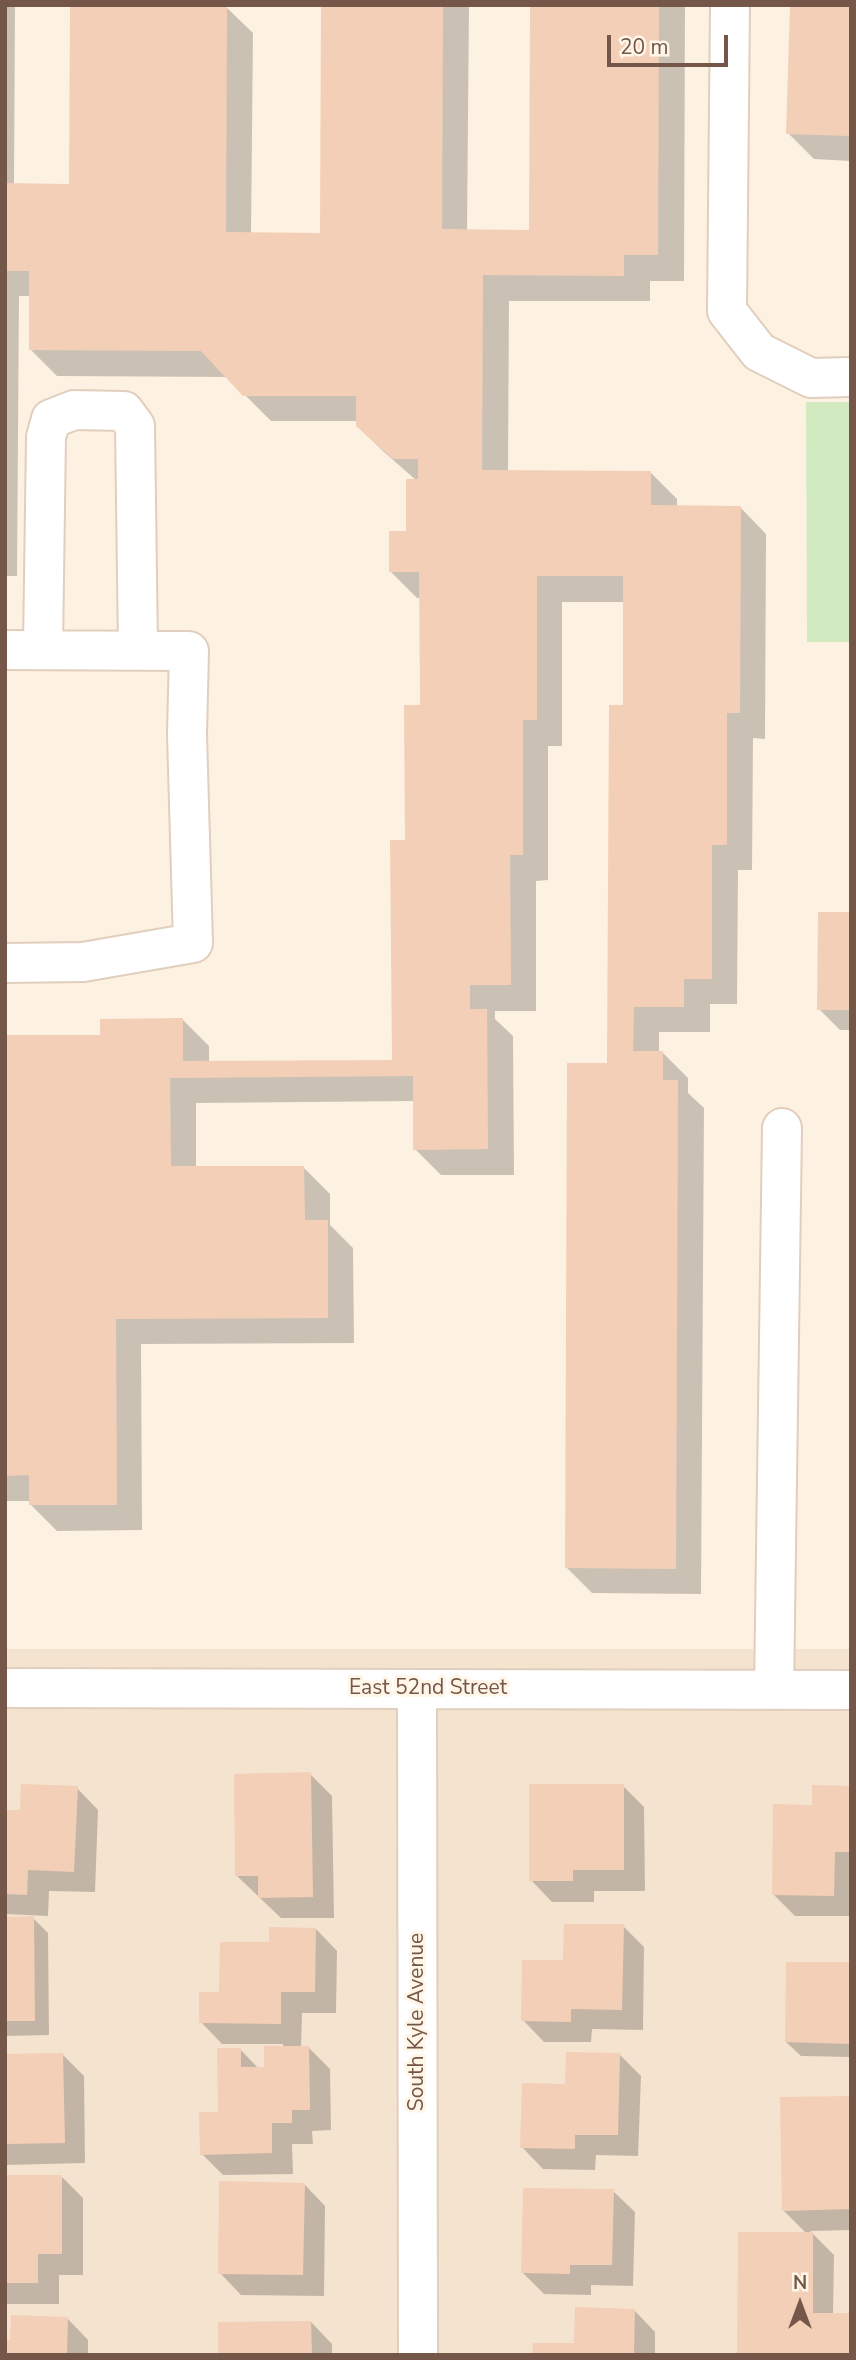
<!DOCTYPE html>
<style>
body{margin:0}
#map{position:relative;width:856px;height:2360px;overflow:hidden;background:#fdf2e1;font-family:"Nunito Sans",sans-serif}
canvas{display:block}
.frame{position:absolute;inset:0;border:7px solid #745748;pointer-events:none}
.north{position:absolute;left:765px;top:2269px;width:70px;height:70px;-webkit-text-stroke:5px #fff6e8;paint-order:stroke;rotate:0deg;font-size:19px;font-weight:700;line-height:28px;text-align:center;color:#745748}
.north::after{content:'';display:block;margin:auto;width:24px;height:32px;background:#745748;clip-path:polygon(50% 0,100% 100%,50% 72%,0 100%)}
.scale{position:absolute;left:607px;top:35px;width:121px;height:32px;box-sizing:border-box;border:4px solid #745748;border-top:0;padding-left:9px;font-size:21px;line-height:24px;white-space:nowrap;color:#745748;-webkit-text-stroke:5px #fff6e8;paint-order:stroke}
</style>
<div id="map">
<canvas width="856" height="2360"></canvas>
<div class="frame"></div>
<div class="north">N</div>
<div class="scale">20 m</div>
</div>
<script>
const context = document.querySelector('canvas').getContext('2d');
context.lineJoin = 'round';
function fillPath(path, color) {
  context.fillStyle = color;
  context.fill(path, 'evenodd');
}
function poly(rows) {
  const path = new Path2D();
  for (const r of rows) {
    path.moveTo(r[0], r[1]);
    for (let i = 2; i < r.length; i += 2) path.lineTo(r[i], r[i + 1]);
  }
  return path;
}
function strokePath(path, color, width, dash) {
  context.strokeStyle = color;
  context.lineWidth = width;
  context.lineCap = dash ? 'butt' : 'round';
  context.setLineDash(dash || []);
  context.stroke(path);
}
function write(font, color, halo, rows, align = 'center') {
  context.font = font + ' "Nunito Sans",sans-serif';
  context.lineWidth = 6;
  context.setLineDash([]);
  context.textBaseline = 'middle';
  context.strokeStyle = halo;
  context.fillStyle = color;
  for (const [text, x, y, turn = 0] of rows) {
    context.save();
    context.translate(x, y);
    context.rotate((+turn || 0) * Math.PI / 180);
    context.textAlign = isNaN(turn) ? turn : align;
    if (halo) context.strokeText(text, 0, 0);
    context.fillText(text, 0, 0);
    context.restore();
  }
}
fillPath(poly([
 [5,1649,851,1649,851,2355,5,2355]
]), '#f4e3cf');
fillPath(poly([
 [806,402,851,402,851,642,807,642]
]), '#d1eac0');
fillPath(poly([
 [5,5,15,5,14,185,71,186,226,7,253,33,251,234,321,234,323,5,469,5,467,231,530,232,532,5,685,5,684,281,650,281,650,301,509,301,508,472,651,473,677,499,677,507,740,507,766,534,765,739,753,738,752,870,738,870,737,1004,710,1004,710,1032,659,1032,659,1052,662,1052,688,1078,688,1093,704,1108,701,1594,592,1593,566,1567,609,1065,624,707,624,602,562,602,562,746,548,746,548,880,536,881,536,1011,495,1011,495,1019,513,1036,514,1175,441,1175,415,1149,415,1101,196,1103,196,1168,303,1167,330,1194,330,1225,353,1248,354,1343,141,1344,142,1530,57,1531,31,1505,31,1501,5,1501,5,1037,102,1036,183,1020,209,1046,209,1063,394,1062,407,842,421,707,421,598,417,598,391,572,407,533,417,481,384,452,357,426,357,421,271,421,227,377,57,376,31,350,31,296,19,296,17,576,5,576],
 [851,5,851,161,814,159,788,133],
 [851,914,851,1030,840,1030,819,1009],
 [310,1774,332,1796,334,1918,281,1918,237,1876],
 [623,1786,644,1807,645,1891,594,1891,594,1902,552,1902,531,1880],
 [77,1788,98,1810,95,1892,49,1891,48,1916,5,1914,5,1812,21,1812],
 [851,1788,851,1916,795,1916,773,1894,814,1807],
 [33,1918,48,1933,49,2035,5,2036,5,1919],
 [623,1926,644,1947,643,2030,592,2029,591,2042,544,2042,523,2020,565,1962],
 [316,1929,337,1951,336,2013,302,2013,301,2047,308,2047,330,2069,331,2130,312,2131,313,2144,292,2144,293,2174,223,2175,202,2154,220,2114,240,2049,259,2069,266,2069,283,2048,283,2044,222,2044,201,2022,221,1994,271,1944],
 [851,1964,851,2057,801,2056,786,2042],
 [5,2055,63,2055,84,2076,85,2163,5,2165],
 [620,2055,641,2076,638,2156,596,2155,595,2170,543,2169,522,2147,566,2085],
 [851,2097,851,2230,810,2231,834,2255,833,2314,851,2355,741,2355,739,2353,807,2234,783,2210],
 [5,2177,62,2177,83,2198,83,2275,59,2275,59,2304,5,2304],
 [304,2184,325,2206,324,2296,241,2295,220,2273],
 [613,2191,635,2212,633,2286,591,2285,591,2295,544,2294,523,2273],
 [634,2310,655,2332,655,2355,534,2355,575,2345],
 [67,2318,88,2340,88,2355,5,2355,12,2342],
 [311,2322,332,2344,332,2355,220,2355]
]), '#0003');
fillPath(poly([
 [70,5,227,5,226,232,320,233,321,5,443,5,442,229,529,230,530,5,659,5,658,255,624,255,624,276,483,275,482,470,651,471,651,505,741,506,740,713,727,713,727,845,712,845,712,979,684,979,684,1007,634,1007,633,1051,663,1051,663,1080,678,1080,676,1569,565,1568,567,1063,607,1063,609,705,623,705,623,576,537,576,537,720,523,720,523,855,510,855,511,985,470,985,470,1009,487,1009,488,1149,413,1150,413,1076,170,1078,171,1166,304,1166,305,1220,328,1220,328,1318,116,1319,117,1505,29,1505,29,1475,5,1476,5,1035,100,1035,100,1019,183,1018,183,1061,392,1060,390,840,405,840,404,705,420,705,419,572,389,572,389,531,406,531,406,479,418,479,418,459,393,459,356,426,356,396,243,396,201,351,29,350,29,271,5,271,5,183,69,184],
 [790,5,851,5,851,136,786,134],
 [818,912,851,912,851,1010,817,1010],
 [311,1772,313,1897,258,1898,258,1876,235,1876,234,1774],
 [21,1784,78,1786,74,1872,28,1870,27,1895,5,1894,5,1810,20,1810],
 [529,1784,624,1784,624,1870,573,1870,573,1881,529,1881],
 [812,1785,851,1786,851,1852,835,1852,834,1896,772,1895,773,1804,812,1805],
 [34,1916,35,2021,5,2021,5,1917],
 [564,1924,624,1924,622,2010,571,2009,571,2022,521,2021,522,1960,563,1960],
 [269,1927,316,1928,315,1992,281,1992,281,2024,199,2023,199,1992,219,1992,220,1942,269,1942],
 [786,1962,851,1962,851,2044,785,2042],
 [264,2046,309,2046,310,2110,292,2110,292,2123,272,2123,272,2153,200,2155,199,2112,218,2112,217,2048,241,2048,241,2067,264,2067],
 [566,2052,620,2053,618,2135,575,2135,575,2149,520,2148,522,2083,565,2084],
 [63,2053,65,2143,5,2144,5,2054],
 [851,2096,851,2209,782,2211,780,2097],
 [5,2175,62,2175,62,2254,38,2254,38,2283,5,2283,5,2222,7,2222],
 [219,2181,305,2183,303,2275,218,2274],
 [523,2188,614,2189,612,2265,570,2265,570,2274,521,2273],
 [738,2232,813,2232,813,2313,851,2313,851,2355,737,2353],
 [575,2307,635,2309,634,2355,532,2355,533,2343,574,2343],
 [11,2315,68,2317,67,2355,5,2355,5,2340,10,2340],
 [311,2321,312,2355,218,2355,218,2322]
]), '#f3cfb8');
const minor = poly([
 [730,5,727,311,759,352,811,378,851,377],
 [43,649,46,437,51,419,74,410,124,411,135,426,138,650],
 [5,650,189,651,187,734,193,943,83,962,5,963],
 [5,1688,851,1690],
 [417,1689,418,2355],
 [774,1690,782,1128]
]);
strokePath(minor, '#e1cebd', 42);
strokePath(minor, '#fff', 38);
write('21px', '#745748', '#fff6e8', [
 ["East 52nd Street",428,1689],
 ["South Kyle Avenue",418,2022,-90]
]);
</script>
